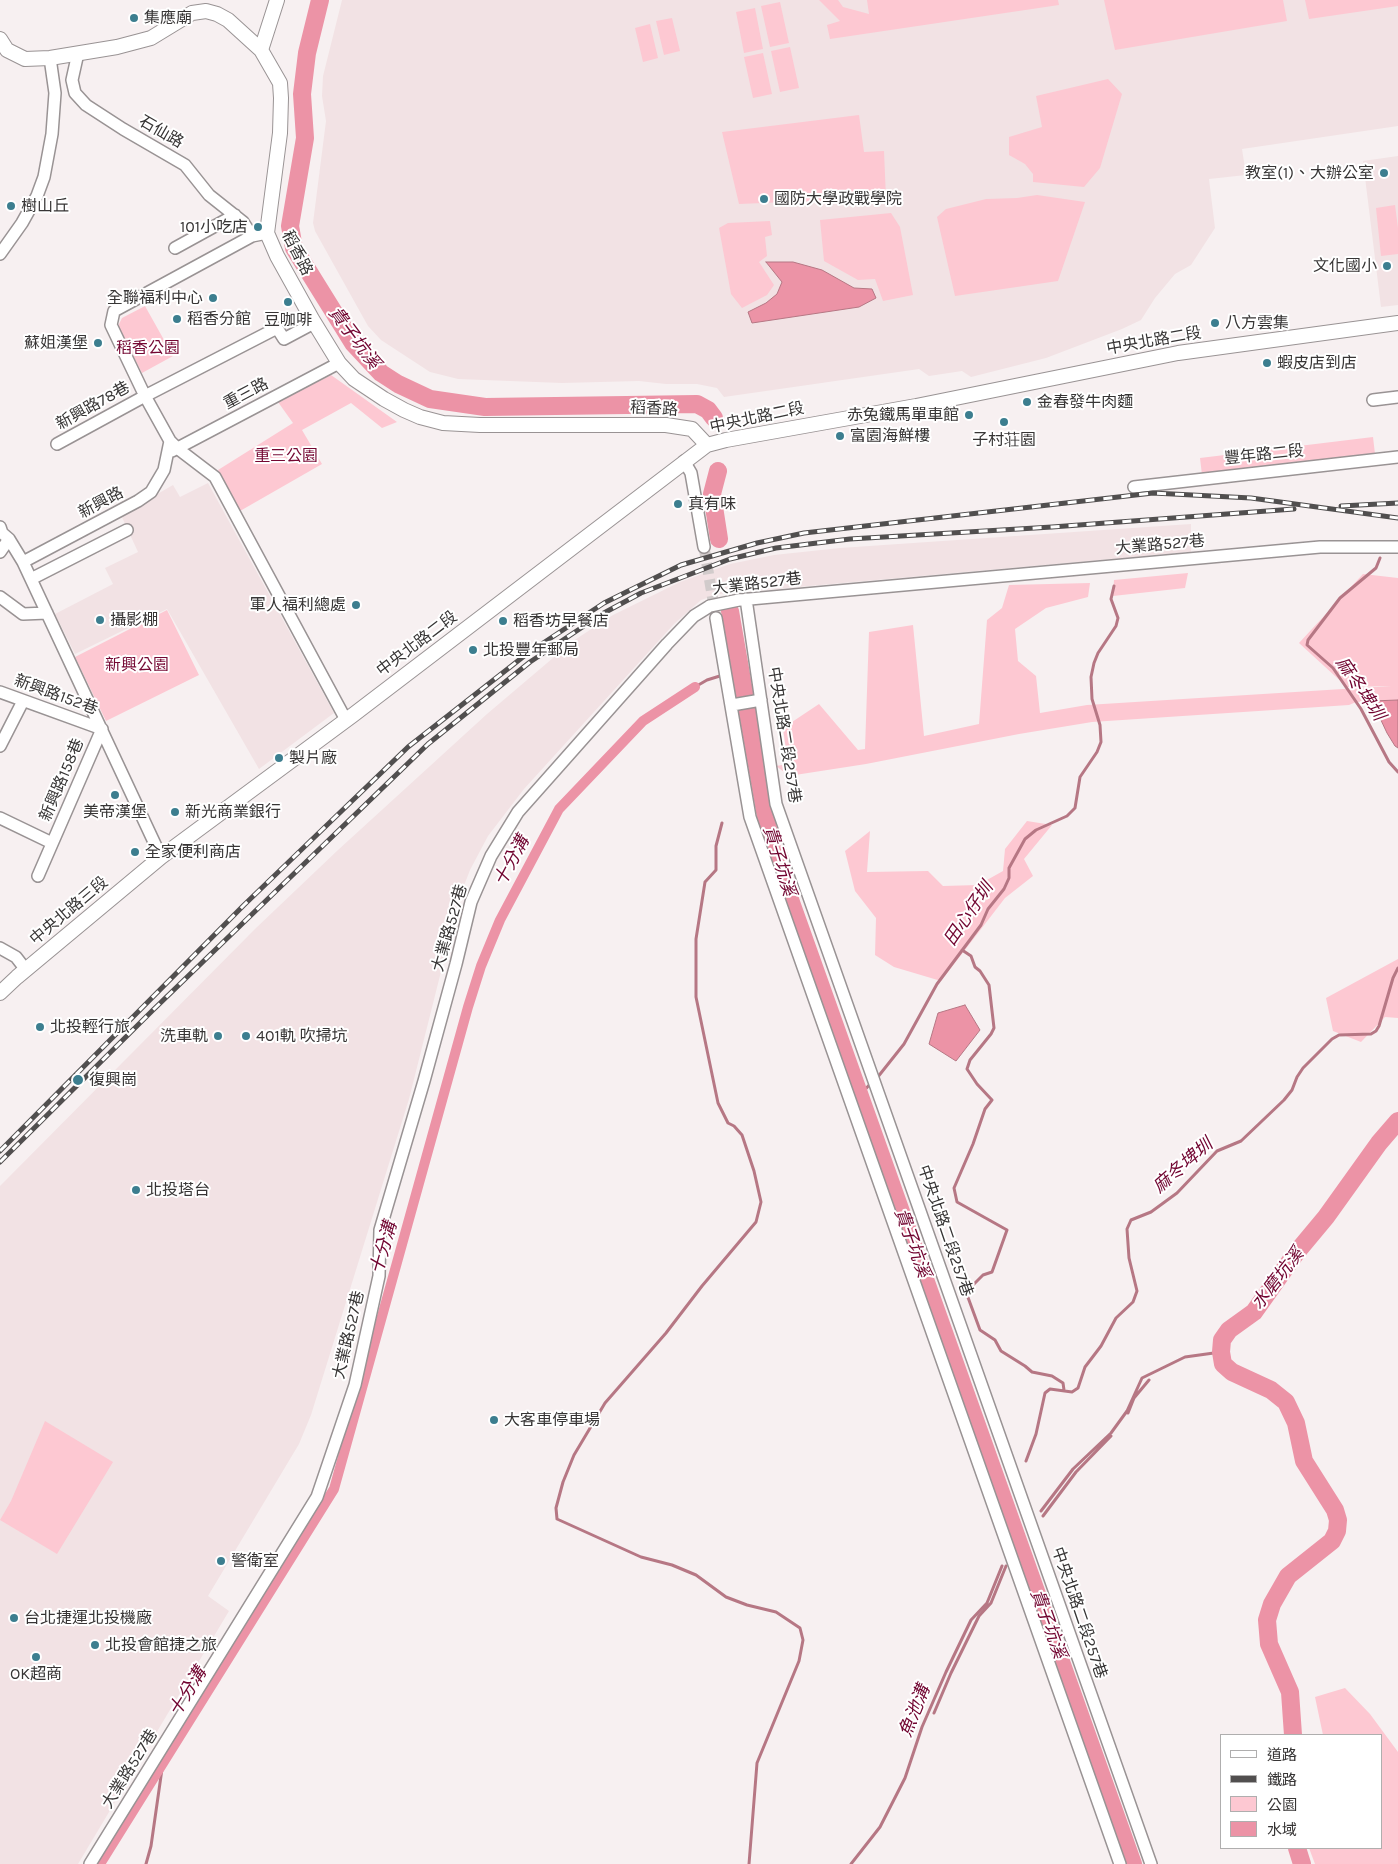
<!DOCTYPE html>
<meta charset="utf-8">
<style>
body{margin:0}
#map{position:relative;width:1398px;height:1864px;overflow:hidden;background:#f7f0f1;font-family:Karla,"Noto Sans TC",sans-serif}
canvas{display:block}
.legend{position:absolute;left:1220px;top:1734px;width:162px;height:115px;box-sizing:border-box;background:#fff;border:1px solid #afaeae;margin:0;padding:6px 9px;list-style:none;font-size:15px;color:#373535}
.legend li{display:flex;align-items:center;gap:10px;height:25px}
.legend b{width:25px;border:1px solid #afaeae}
</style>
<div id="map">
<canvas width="1398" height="1864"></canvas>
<ul class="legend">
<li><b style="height:6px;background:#fff"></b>道路</li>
<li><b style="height:6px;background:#514f4f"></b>鐵路</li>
<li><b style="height:14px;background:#fdc8d2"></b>公園</li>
<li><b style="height:14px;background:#ec93a6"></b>水域</li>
</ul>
</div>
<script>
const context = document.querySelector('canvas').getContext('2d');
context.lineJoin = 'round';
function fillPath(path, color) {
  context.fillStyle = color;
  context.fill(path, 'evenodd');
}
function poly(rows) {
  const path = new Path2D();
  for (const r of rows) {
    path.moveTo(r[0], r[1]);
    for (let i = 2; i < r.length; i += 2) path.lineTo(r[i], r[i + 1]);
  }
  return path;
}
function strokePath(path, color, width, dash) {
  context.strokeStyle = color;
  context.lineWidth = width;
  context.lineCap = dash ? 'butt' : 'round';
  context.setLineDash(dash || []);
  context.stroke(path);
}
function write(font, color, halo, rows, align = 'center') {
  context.font = font + ' Karla,"Noto Sans TC",sans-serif';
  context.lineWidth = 4;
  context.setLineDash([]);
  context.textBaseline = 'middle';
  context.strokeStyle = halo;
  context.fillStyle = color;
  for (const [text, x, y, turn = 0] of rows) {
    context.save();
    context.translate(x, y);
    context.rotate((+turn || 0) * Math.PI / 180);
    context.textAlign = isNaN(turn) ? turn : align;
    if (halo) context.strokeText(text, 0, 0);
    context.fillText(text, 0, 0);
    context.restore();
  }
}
fillPath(poly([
 [342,0,1398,0,1398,126,1242,149,1246,175,1209,179,1215,228,1191,265,1175,274,1155,298,1141,320,1122,329,1046,358,971,377,962,371,929,376,919,369,724,397,717,388,697,384,666,384,639,381,562,383,458,379,430,372,381,340,368,326,315,231,313,223,326,121,322,96,323,76],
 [1398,156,1398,305,1381,307,1363,161],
 [208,483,334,713,259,769,167,609,75,654,55,614,113,584,105,568,138,552,121,515,173,485,180,497],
 [1191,524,1191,552,719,594,701,600,674,624,524,789,488,836,470,870,460,896,409,1099,311,1415,299,1444,208,1596,229,1611,78,1864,0,1864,0,1186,256,928,338,850,487,714,573,641,613,615,680,582,730,564,774,555,840,548]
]), '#f2e2e4');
fillPath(poly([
 [819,0,838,0,843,7,869,14,867,0,1058,0,1059,5,830,39,827,25,840,21],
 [1104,0,1283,0,1287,21,1115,50],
 [1305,0,1398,0,1398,6,1309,19],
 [780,2,789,43,770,47,761,6],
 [755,8,763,49,744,53,736,12],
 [672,18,680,51,664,55,656,21],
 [650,24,658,58,643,62,635,28],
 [790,47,799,88,780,92,771,51],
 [763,53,772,94,753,98,744,57],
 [1108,79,1122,94,1100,168,1084,187,1033,182,1033,174,1025,164,1009,155,1009,137,1042,127,1036,96],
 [859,115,864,152,884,151,886,198,739,204,722,132],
 [1037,195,1085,202,1058,281,955,296,937,217,946,209,986,199,1017,198],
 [1395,205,1398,228,1398,254,1381,256,1376,208],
 [891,213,900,227,913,295,883,301,875,279,858,280,824,261,820,220],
 [770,221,772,235,765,237,767,256,759,262,774,285,767,295,742,308,731,294,719,228,728,223],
 [145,306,173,356,142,373,118,326,122,318],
 [331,375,397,422,382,428,351,403,302,430,322,464,240,511,218,470,293,423,278,402],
 [1373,437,1375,454,1202,475,1200,458],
 [1188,573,1185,588,1113,596,1114,580],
 [1363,574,1398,578,1398,700,1356,702,1349,705,1092,722,1019,734,866,764,795,775,784,772,776,766,788,764,783,728,819,704,858,750,865,749,869,632,913,625,924,736,979,724,987,620,1002,608,1009,585,1090,583,1088,597,1046,608,1015,629,1018,661,1036,676,1040,713,1087,705,1391,686,1347,687,1299,643],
 [167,610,199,675,106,721,75,657],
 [1027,821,1052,825,1024,859,1033,876,1005,898,941,981,894,967,875,955,876,918,855,891,845,851,870,831,867,872,928,871,943,886,978,885,1003,871,1005,849],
 [1398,959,1398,1018,1385,1017,1361,1042,1333,1031,1326,998],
 [45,1421,113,1462,57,1554,0,1520,11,1501],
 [1345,1688,1370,1714,1398,1752,1398,1864,1315,1864,1309,1848,1382,1848,1382,1735,1323,1735,1315,1697]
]), '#fdc8d2');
const water = poly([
 [766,262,793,262,822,270,854,288,872,289,876,298,859,307,752,323,748,312,766,303,777,294,782,282,766,262],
 [1398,700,1398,748,1395,746,1387,733,1372,701,1398,700],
 [965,1005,980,1030,956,1061,929,1044,938,1013,965,1005]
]);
fillPath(water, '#ec93a6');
strokePath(water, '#b67784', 1);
strokePath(poly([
 [349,345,352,341],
 [1380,558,1376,568,1340,598,1308,640,1307,645,1333,668,1361,709,1389,762,1398,772],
 [729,673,740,669],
 [695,687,707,680,723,675],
 [722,823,716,846,716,870,705,882,696,939,696,997,718,1103,728,1123,734,1126,742,1135,754,1171,761,1202,756,1222,702,1286,666,1333,605,1403,574,1455,563,1482,556,1508,557,1519,641,1557,672,1565,696,1575,726,1597,747,1605,776,1612,800,1628,803,1640,799,1661,757,1763,749,1864],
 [962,950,971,956,975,967,980,971,989,985,994,1028,991,1034,970,1060,967,1069,977,1084,992,1100,985,1109,973,1144,954,1188,957,1202,1007,1230,992,1272,983,1275,966,1292,980,1330,995,1340,1001,1351,1025,1366,1032,1372,1052,1376,1063,1383,1064,1390],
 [877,1078,904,1044,937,984,981,925,988,909,1004,889,1009,878,1009,868,1025,839,1036,830,1067,816,1075,808,1080,777,1097,752,1101,742,1100,725,1092,699,1091,677,1094,663,1098,653,1116,626,1118,618,1111,599,1114,586],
 [860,1095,872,1082],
 [1128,1413,1134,1398,1149,1380],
 [1026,1461,1036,1434,1045,1393,1050,1389,1072,1392,1078,1388,1085,1367,1101,1346,1116,1318,1133,1302,1137,1291,1129,1258,1127,1229,1131,1220,1151,1212,1177,1193,1217,1151,1241,1141,1284,1100,1292,1090,1297,1077,1303,1068,1332,1039,1339,1035,1371,1034,1376,1031,1379,1026,1393,978,1398,968],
 [1041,1511,1073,1469,1111,1433,1127,1411,1142,1378,1185,1357,1221,1352],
 [1043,1516,1076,1472,1111,1436],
 [934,1713,951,1673,979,1616,991,1603,1006,1566],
 [146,1864,151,1846,163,1762],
 [851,1864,880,1827,905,1778,922,1727,946,1672,971,1620,987,1603,1002,1566]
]), '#b67784', 3);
strokePath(poly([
 [100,1864,334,1489,468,1007,481,966,500,920,559,809,643,721,695,687]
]), '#ec93a6', 10);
strokePath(poly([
 [320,0,307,53,302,94,305,138,290,226,294,248,353,343,381,373,398,384,430,399,485,407,697,404,708,410,714,418],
 [718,471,712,494,719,539],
 [730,611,771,846,1133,1864],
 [1293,1735,1290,1692,1269,1644,1267,1620,1272,1604,1288,1576,1332,1541,1337,1531,1338,1520,1335,1510,1304,1461,1296,1423,1286,1402,1271,1390,1232,1372,1223,1364,1221,1352,1222,1340,1229,1330,1254,1312,1296,1253,1326,1217,1379,1143,1398,1121],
 [1297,1848,1302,1864]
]), '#ec93a6', 18);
strokePath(poly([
 [704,547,716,618]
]), '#d1cbcb', 11, [11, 5.5]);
const minor = poly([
 [78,53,72,80,75,93,86,105,123,129,185,165,209,195,243,222,252,236],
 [175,248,235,215],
 [0,254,22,223,37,196,44,177,52,134,55,93,50,58],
 [1373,400,1398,397],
 [170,441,177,448,215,477,346,720],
 [57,444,145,396,277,328,284,339,314,323],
 [172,451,339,363],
 [684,461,691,473,704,547],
 [1134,487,1398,457],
 [0,527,2,533,9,539,23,562,161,857],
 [0,552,9,539],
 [23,562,138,501,151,492,164,470,170,441,145,396,111,325,114,311,252,236,267,233],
 [31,579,127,530],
 [0,597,23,614,47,613],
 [746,599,776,804,1151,1864],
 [739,600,1320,547,1398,547],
 [716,618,750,817,1120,1864],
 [0,692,102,729,38,876],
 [732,705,761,700],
 [0,746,23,701],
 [0,818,52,843],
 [0,948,16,957,26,970],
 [90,1864,317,1497,355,1385,379,1276,380,1230,424,1081,456,964,471,902,491,856,518,812,667,644,694,616,710,606]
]);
const tertiary = poly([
 [0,39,7,50,25,59,50,58,117,47,151,38,192,13,206,11,217,14,228,20,261,50,280,83,281,98,280,133,267,233,277,256,312,319,339,363,354,379,384,399,404,410,420,417,443,423,480,425,666,425,692,429,707,445],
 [261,50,277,0],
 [0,993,17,977,161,857,353,715,707,445,726,440,916,406,1178,353,1398,323]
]);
strokePath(minor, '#999394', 14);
strokePath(tertiary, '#999394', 16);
strokePath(minor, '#fff', 11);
strokePath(tertiary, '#fff', 14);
const rail = poly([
 [1341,506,1398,503],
 [0,1151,244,905,408,747,528,653,604,603,681,565,757,543,804,533,1153,493,1251,498,1398,518],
 [0,1162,152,1011,428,744,530,662,602,614,641,593,730,559,776,548,850,539,1052,527,1294,509]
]);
strokePath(rail, '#514f4f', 5);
strokePath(rail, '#fff', 3, [9]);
const minorBridge = poly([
 [710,606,739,600]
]);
strokePath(minorBridge, '#999394', 14, []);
strokePath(minorBridge, '#fff', 11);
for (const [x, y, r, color] of [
 [134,18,5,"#3c7e8f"],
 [1384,173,5,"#3c7e8f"],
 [764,199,5,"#3c7e8f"],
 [11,206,5,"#3c7e8f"],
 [258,227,5,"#3c7e8f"],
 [1387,266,5,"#3c7e8f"],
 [213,298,5,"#3c7e8f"],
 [288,302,5,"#3c7e8f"],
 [177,319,5,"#3c7e8f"],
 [1215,323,5,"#3c7e8f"],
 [98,343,5,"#3c7e8f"],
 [1267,363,5,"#3c7e8f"],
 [1027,402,5,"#3c7e8f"],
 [969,415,5,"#3c7e8f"],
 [1004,422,5,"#3c7e8f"],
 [840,436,5,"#3c7e8f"],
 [678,504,5,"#3c7e8f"],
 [356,605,5,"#3c7e8f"],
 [100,620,5,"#3c7e8f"],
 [503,621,5,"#3c7e8f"],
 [473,650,5,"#3c7e8f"],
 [279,758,5,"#3c7e8f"],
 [115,795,5,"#3c7e8f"],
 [175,812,5,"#3c7e8f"],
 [135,852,5,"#3c7e8f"],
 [40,1027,5,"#3c7e8f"],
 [218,1036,5,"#3c7e8f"],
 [246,1036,5,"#3c7e8f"],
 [78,1080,6,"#3c7e8f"],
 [136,1190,5,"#3c7e8f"],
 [494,1420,5,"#3c7e8f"],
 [221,1561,5,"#3c7e8f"],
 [14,1618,5,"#3c7e8f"],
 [95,1645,5,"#3c7e8f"],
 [36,1657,5,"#3c7e8f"]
]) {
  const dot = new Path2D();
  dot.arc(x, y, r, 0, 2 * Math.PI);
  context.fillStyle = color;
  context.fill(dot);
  strokePath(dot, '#fff', 2);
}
write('16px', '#373535', '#fff', [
 ["集應廟",144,18],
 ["教室(1)、大辦公室",1374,173,"right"],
 ["國防大學政戰學院",774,199],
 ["樹山丘",21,206],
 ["101小吃店",248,227,"right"],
 ["文化國小",1377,266,"right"],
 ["全聯福利中心",203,298,"right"],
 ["稻香分館",187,319],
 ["豆咖啡",288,320,"center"],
 ["八方雲集",1225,323],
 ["蘇姐漢堡",88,343,"right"],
 ["蝦皮店到店",1277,363],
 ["金春發牛肉麵",1037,402],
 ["赤兔鐵馬單車館",959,415,"right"],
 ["富園海鮮樓",850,436],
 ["子村荘園",1004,440,"center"],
 ["真有味",688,504],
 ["軍人福利總處",346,605,"right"],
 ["攝影棚",110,620],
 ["稻香坊早餐店",513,621],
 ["北投豐年郵局",483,650],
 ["製片廠",289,758],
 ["美帝漢堡",115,812,"center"],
 ["新光商業銀行",185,812],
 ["全家便利商店",145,852],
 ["北投輕行旅",50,1027],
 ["洗車軌",208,1036,"right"],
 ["401軌 吹掃坑",256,1036],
 ["復興崗",89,1080],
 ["北投塔台",146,1190],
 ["大客車停車場",504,1420],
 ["警衛室",231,1561],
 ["台北捷運北投機廠",24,1618],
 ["北投會館捷之旅",105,1645],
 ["OK超商",36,1674,"center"]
], 'left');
write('16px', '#373535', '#fff', [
 ["石仙路",161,132,30],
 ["稻香路",297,253,63],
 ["中央北路二段",1154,341,-10],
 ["重三路",246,394,-28],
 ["新興路78巷",93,406,-29],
 ["稻香路",654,409,3],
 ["中央北路二段",757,418,-12],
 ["豐年路二段",1264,455,-6],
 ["新興路",101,503,-28],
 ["大業路527巷",1160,545,-5],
 ["大業路527巷",757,584,-7],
 ["中央北路二段",417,644,-37],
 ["新興路152巷",56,695,20],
 ["中央北路二段257巷",784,735,81],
 ["新興路158巷",62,780,-67],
 ["中央北路三段",69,911,-40],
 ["大業路527巷",450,928,-74],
 ["中央北路二段257巷",945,1231,71],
 ["大業路527巷",349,1335,-77],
 ["中央北路二段257巷",1079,1613,71],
 ["大業路527巷",130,1769,-58]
]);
write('16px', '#740833', '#fff', [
 ["稻香公園",148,348],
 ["重三公園",286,456],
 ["新興公園",137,665]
]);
write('italic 18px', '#710430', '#fff', [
 ["貴子坑溪",354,338,53],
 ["麻冬埤圳",1360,689,56],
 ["十分溝",512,861,-62],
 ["貴子坑溪",779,861,73],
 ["田心仔圳",969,914,-56],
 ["麻冬埤圳",1183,1166,-41],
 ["貴子坑溪",912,1243,70],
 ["十分溝",384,1248,-74],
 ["水磨坑溪",1278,1279,-52],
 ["貴子坑溪",1048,1624,70],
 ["十分溝",188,1692,-58],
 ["魚池溝",915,1711,-68]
]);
</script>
